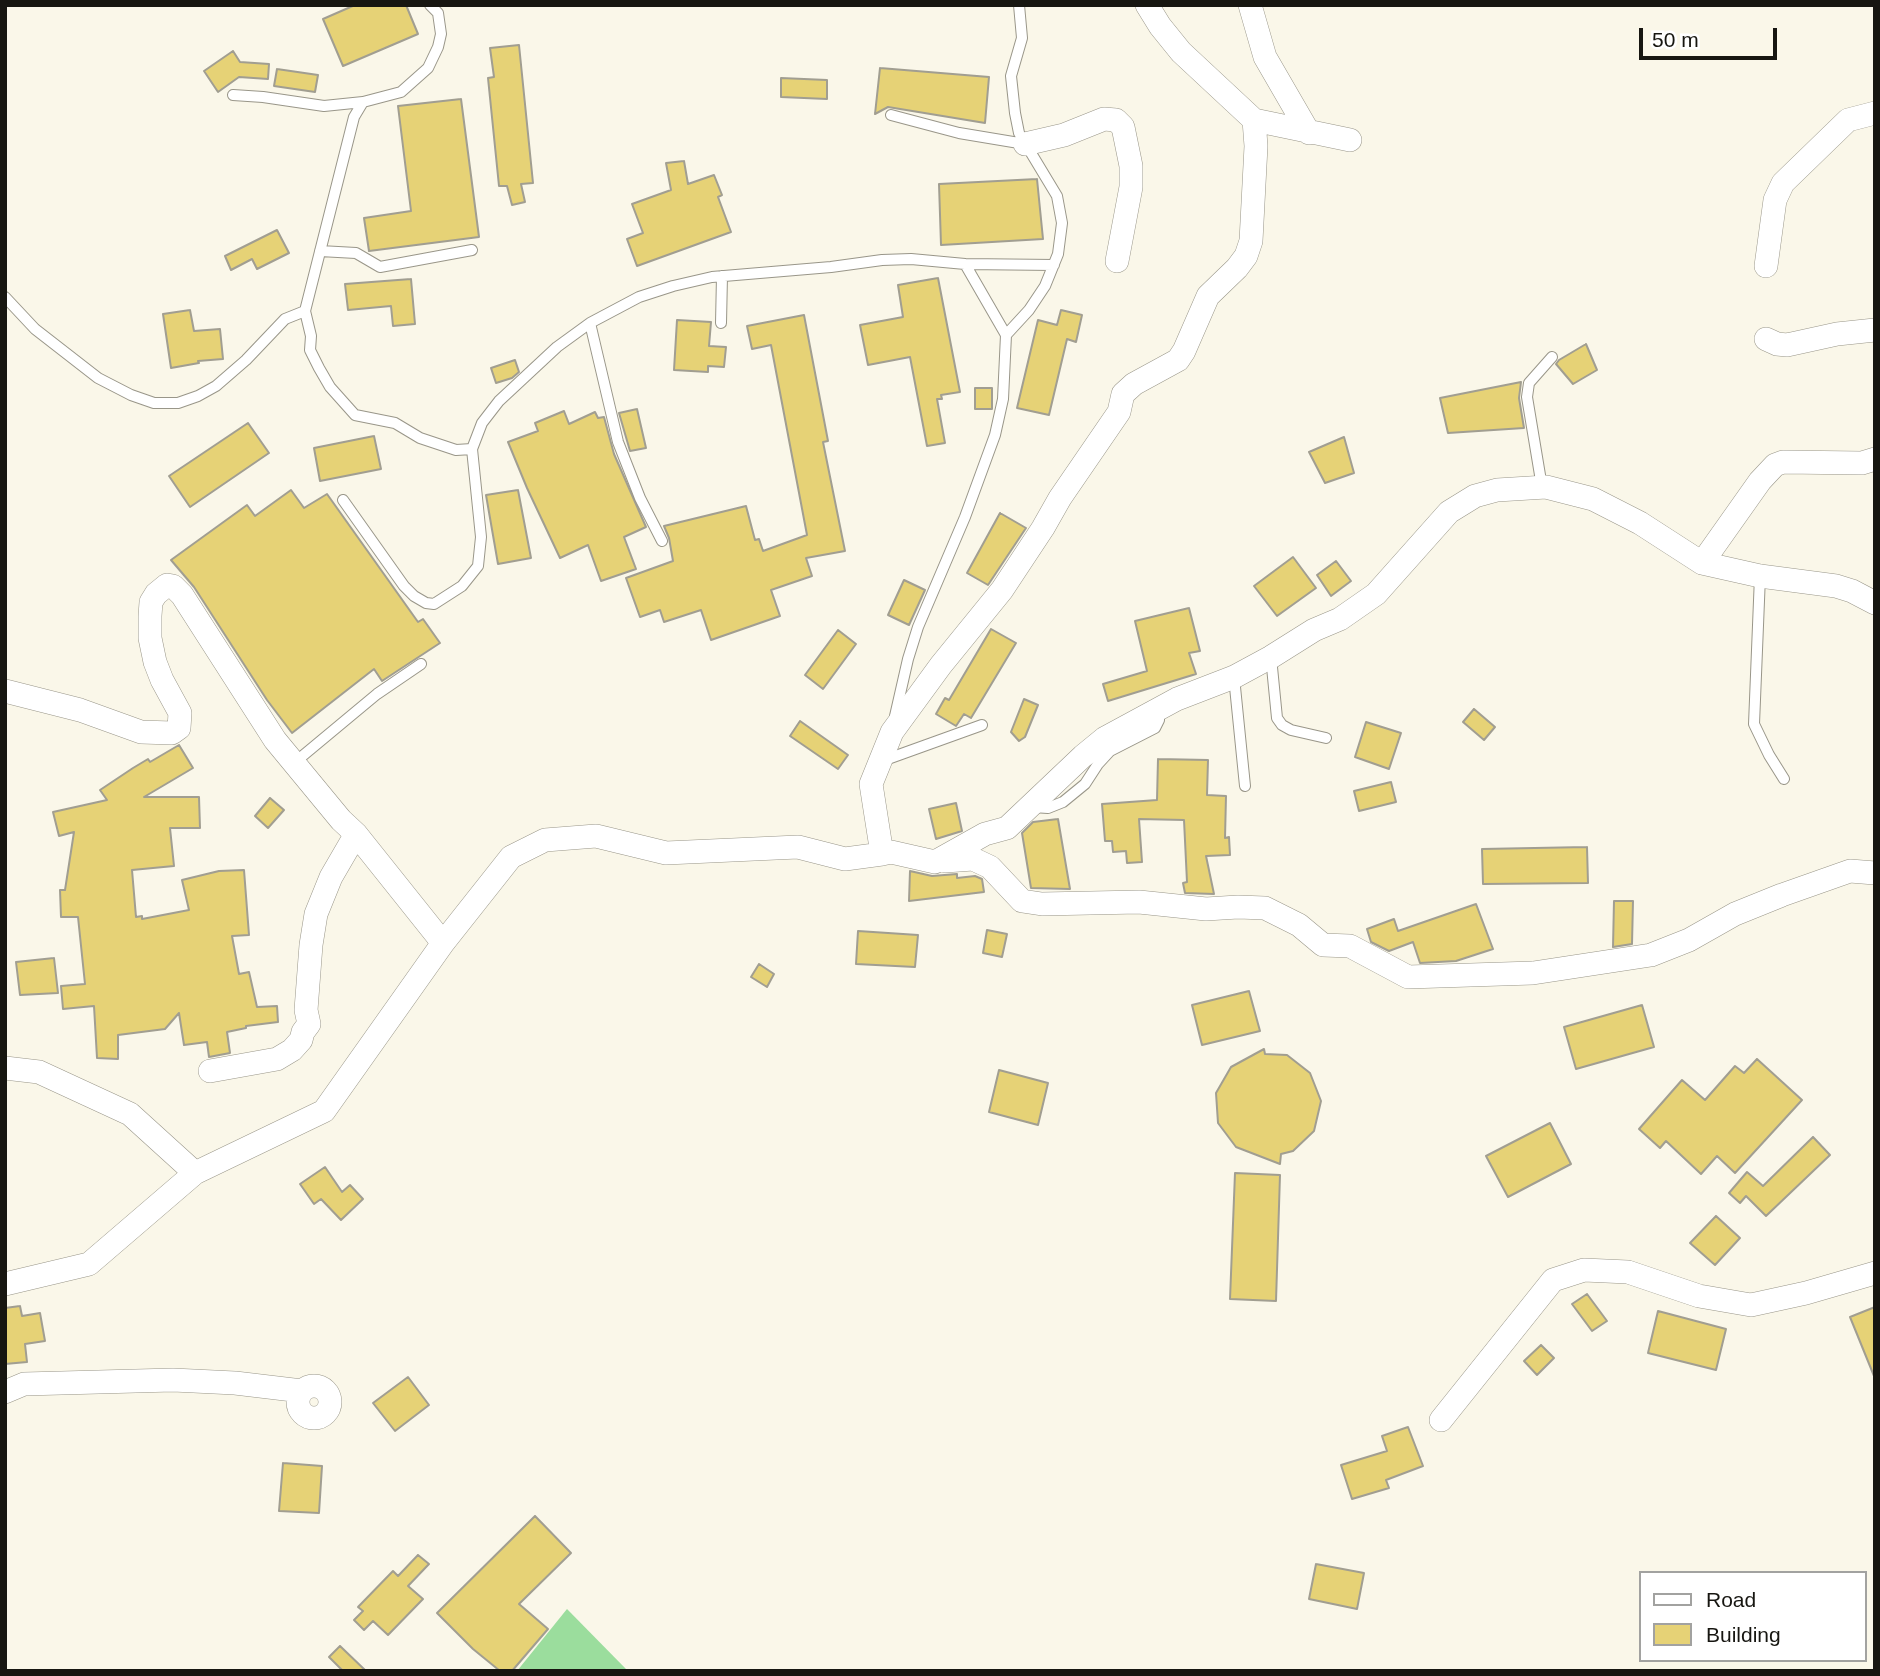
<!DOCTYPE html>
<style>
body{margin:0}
#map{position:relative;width:1880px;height:1676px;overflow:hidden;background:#faf7e9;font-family:Helvetica,sans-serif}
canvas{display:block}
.frame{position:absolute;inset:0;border:7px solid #171611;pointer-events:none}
.legend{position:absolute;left:1639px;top:1571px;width:228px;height:91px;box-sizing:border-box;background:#fff;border:2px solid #a2a2a0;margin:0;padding:9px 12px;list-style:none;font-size:21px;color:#171611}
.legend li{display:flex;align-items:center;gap:14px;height:35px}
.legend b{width:35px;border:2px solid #a2a2a0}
.scale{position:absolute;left:1639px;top:28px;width:138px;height:32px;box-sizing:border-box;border:4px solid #171611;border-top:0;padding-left:9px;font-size:21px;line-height:24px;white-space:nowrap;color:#171611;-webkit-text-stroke:5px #fff;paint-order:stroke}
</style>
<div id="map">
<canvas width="1880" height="1676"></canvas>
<div class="frame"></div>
<ul class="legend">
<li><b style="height:9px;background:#fff"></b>Road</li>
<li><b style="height:19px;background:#e6d276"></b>Building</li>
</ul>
<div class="scale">50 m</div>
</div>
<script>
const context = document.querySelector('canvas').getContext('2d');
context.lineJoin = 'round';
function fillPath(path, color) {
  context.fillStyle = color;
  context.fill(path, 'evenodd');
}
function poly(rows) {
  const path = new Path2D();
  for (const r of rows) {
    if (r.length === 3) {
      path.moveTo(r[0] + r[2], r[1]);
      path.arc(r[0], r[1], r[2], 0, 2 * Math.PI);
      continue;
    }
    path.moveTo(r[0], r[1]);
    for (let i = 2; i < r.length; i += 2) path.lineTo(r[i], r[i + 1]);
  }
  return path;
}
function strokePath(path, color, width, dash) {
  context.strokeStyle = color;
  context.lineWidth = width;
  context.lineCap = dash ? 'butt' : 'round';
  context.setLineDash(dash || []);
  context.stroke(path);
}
fillPath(poly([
 [567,1609,626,1669,517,1671]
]), '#9bdd9d');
const building = poly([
 [355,5,406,5,418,34,343,66,323,19,355,5],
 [519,45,533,183,521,184,525,202,512,205,507,186,499,186,488,78,494,77,490,48,519,45],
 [233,51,240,62,269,64,268,79,239,77,218,92,204,71,233,51],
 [880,68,989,77,985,123,888,107,875,114,880,68],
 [277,69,318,75,315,92,274,86,277,69],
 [781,78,827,80,827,99,781,97,781,78],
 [461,99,479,237,369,251,364,218,411,211,398,106,461,99],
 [684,161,688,184,714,175,722,195,718,197,731,232,637,266,627,239,643,233,632,204,671,190,666,163,684,161],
 [1037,179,1043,239,941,245,939,184,1037,179],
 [277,230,289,253,257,269,252,259,231,270,225,256,277,230],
 [938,278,960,392,941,395,942,399,937,399,945,443,927,446,910,357,868,365,860,325,903,317,898,285,938,278],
 [411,279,415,324,393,326,391,306,348,310,345,284,411,279],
 [190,310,194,331,220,329,223,359,198,361,199,363,171,368,163,314,190,310],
 [1061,310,1082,315,1076,342,1067,339,1049,415,1017,408,1038,320,1057,325,1061,310],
 [804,315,828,441,823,442,845,551,806,558,812,576,771,590,780,616,711,640,701,610,664,622,660,610,640,617,626,578,673,561,669,538,664,526,746,506,755,540,759,539,763,551,807,535,771,345,752,349,747,326,804,315],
 [677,320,711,322,709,346,726,347,724,367,708,366,708,372,674,370,677,320],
 [1586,344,1597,370,1573,384,1556,364,1559,360,1586,344],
 [515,360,519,372,512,378,496,383,491,368,515,360],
 [1521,382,1519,398,1524,428,1448,433,1440,398,1521,382],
 [975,388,992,388,992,409,975,409,975,388],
 [637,409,646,448,630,451,619,413,637,409],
 [564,411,569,424,595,412,598,418,604,417,614,454,646,527,624,537,636,569,601,581,588,545,560,558,527,488,508,442,538,431,535,423,564,411],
 [248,423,269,453,190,507,169,476,248,423],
 [374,436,381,469,320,481,314,448,374,436],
 [1344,437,1354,473,1325,483,1309,452,1344,437],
 [291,490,304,508,327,494,418,622,423,619,440,643,382,681,374,669,292,733,267,700,194,587,171,560,247,505,255,516,291,490],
 [518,490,531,558,498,564,486,495,518,490],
 [1000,513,1026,528,988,585,967,573,1000,513],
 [1293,557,1316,588,1277,616,1254,586,1293,557],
 [1336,561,1351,581,1331,596,1317,575,1336,561],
 [904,580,925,590,909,625,888,615,904,580],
 [1189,608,1200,651,1189,653,1196,674,1108,701,1103,684,1147,671,1135,621,1189,608],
 [991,629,1016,643,971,718,964,714,956,726,936,714,945,698,949,700,991,629],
 [838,630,856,644,823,689,805,675,838,630],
 [1024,699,1038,705,1025,737,1019,741,1011,732,1024,699],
 [1474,709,1495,727,1484,740,1463,722,1474,709],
 [800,721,848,755,838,769,790,736,800,721],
 [1366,722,1401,733,1389,769,1355,757,1366,722],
 [179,745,193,768,144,797,199,797,200,828,170,828,174,866,132,870,136,917,142,916,142,919,189,910,182,880,219,871,244,870,249,935,232,936,239,974,249,972,257,1007,277,1006,278,1022,246,1026,246,1028,227,1032,230,1053,209,1057,207,1042,184,1045,179,1013,165,1029,118,1035,118,1059,97,1058,94,1006,63,1009,61,986,85,984,78,917,61,917,60,890,65,890,74,832,59,836,53,812,107,800,100,790,133,768,148,759,150,762,179,745],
 [1158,759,1208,760,1207,795,1226,796,1225,838,1229,837,1230,855,1206,856,1214,894,1185,893,1183,883,1187,882,1184,820,1139,819,1142,862,1127,863,1126,851,1113,852,1112,841,1105,841,1102,804,1157,800,1158,759],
 [1391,782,1396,802,1359,811,1354,791,1391,782],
 [270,798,284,810,268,828,255,816,270,798],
 [956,803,962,831,936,839,929,809,956,803],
 [1058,819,1070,889,1031,888,1022,833,1033,822,1058,819],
 [1587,847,1588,883,1483,884,1482,849,1587,847],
 [910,871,932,876,957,874,957,878,975,876,982,879,984,892,909,901,910,871],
 [1614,901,1633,901,1632,944,1613,947,1614,901],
 [1476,904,1493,949,1456,961,1420,963,1413,942,1389,951,1371,942,1367,929,1394,919,1398,931,1476,904],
 [987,930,1007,934,1002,957,983,953,987,930],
 [858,931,918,935,915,967,856,964,858,931],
 [54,958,58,993,20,995,16,962,54,958],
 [759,964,774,974,767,987,751,977,759,964],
 [1249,991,1260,1031,1202,1045,1192,1005,1249,991],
 [1642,1005,1654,1047,1576,1069,1564,1027,1642,1005],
 [1264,1049,1265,1054,1287,1055,1310,1073,1321,1101,1314,1131,1293,1151,1281,1154,1280,1164,1236,1147,1218,1123,1216,1093,1231,1067,1264,1049],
 [1757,1059,1802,1100,1735,1173,1717,1156,1701,1174,1666,1141,1660,1148,1639,1129,1682,1080,1705,1100,1735,1066,1744,1073,1757,1059],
 [999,1070,1048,1083,1038,1125,989,1112,999,1070],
 [1550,1123,1571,1164,1508,1197,1486,1156,1550,1123],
 [1813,1137,1830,1155,1766,1216,1746,1196,1740,1203,1729,1193,1747,1172,1763,1186,1813,1137],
 [325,1167,342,1192,350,1185,363,1199,341,1220,321,1199,314,1204,300,1184,325,1167],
 [1235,1173,1280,1175,1276,1301,1230,1299,1235,1173],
 [1716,1216,1740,1238,1715,1265,1690,1243,1716,1216],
 [1587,1294,1607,1321,1592,1331,1572,1304,1587,1294],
 [20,1306,22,1316,40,1313,45,1341,25,1344,27,1362,5,1364,5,1308,20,1306],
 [1875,1307,1875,1375,1874,1376,1850,1317,1875,1307],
 [1658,1311,1726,1329,1716,1370,1648,1353,1658,1311],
 [1541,1345,1554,1358,1537,1375,1524,1361,1541,1345],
 [408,1377,429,1405,395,1431,373,1403,408,1377],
 [1408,1427,1423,1466,1386,1480,1389,1488,1352,1499,1341,1465,1387,1451,1382,1436,1408,1427],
 [283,1463,322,1466,319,1513,279,1511,283,1463],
 [535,1516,571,1553,519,1604,548,1629,512,1671,500,1671,473,1649,437,1613,535,1516],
 [418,1555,429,1564,408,1586,423,1599,388,1635,373,1621,364,1630,354,1620,363,1611,358,1607,393,1571,398,1576,418,1555],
 [1316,1564,1364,1573,1357,1609,1309,1599,1316,1564],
 [340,1646,366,1671,343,1671,329,1657,340,1646]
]);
fillPath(building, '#e6d276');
strokePath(building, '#a19e91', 2);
const lane = poly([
 [430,5,438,13,441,34,438,47,428,68,401,92,363,102,354,117,305,311,311,336,310,350,319,368,330,387,355,415,395,423,420,438,456,450,472,449],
 [233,95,263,97,324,106,363,102],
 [891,115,959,133,1025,144],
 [320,251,356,253,380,267,472,250],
 [965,264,1054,265],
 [5,297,35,329,98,378,131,395,154,403,178,403,198,396,216,386,246,360,285,319,305,311],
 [590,323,618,442,640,498,662,541],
 [721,323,722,276],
 [1006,335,1029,310,1045,286,1058,254,1062,223,1057,196,1019,133,1015,113,1011,76,1022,38,1019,5],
 [1542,487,1527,397,1529,383,1552,357],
 [343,500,404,586,414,596,426,603,434,604,462,586,478,566,481,537,472,449,482,423,499,401,557,347,590,323,639,297,673,286,712,277,831,267,882,260,911,259,965,264,1006,335,1003,399,995,435,965,517,918,627,908,659,895,716],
 [1760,576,1754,724,1769,755,1784,779],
 [1271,657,1277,718,1282,725,1291,730,1326,738],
 [1234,677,1245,786],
 [882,761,982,725],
 [294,763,377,694,421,664],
 [1033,807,1048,808,1063,802,1085,784,1098,764,1110,751,1155,728,1159,720,1159,710]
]);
const street = poly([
 [1147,5,1160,26,1181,52,1254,120,1256,146,1251,241,1246,256,1237,268,1208,296,1184,351,1178,360,1134,384,1123,394,1119,412,1060,498,1043,528,1002,590,941,665,892,732,871,784,882,854,891,852,935,862,985,834,1007,828,1083,756,1105,738,1177,699,1234,677,1271,657,1314,630,1340,619,1376,594,1449,512,1475,496,1497,490,1546,487,1593,499,1640,523,1702,563,1760,576,1836,586,1852,591,1875,603],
 [1250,5,1265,57,1309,133],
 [1254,120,1350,140],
 [1025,144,1064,135,1104,119,1116,120,1123,127,1131,166,1131,187,1117,261],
 [1766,266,1775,200,1783,183,1848,120,1875,113],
 [1766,339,1777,344,1787,345,1837,334,1875,330],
 [1702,563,1760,481,1775,465,1783,462,1862,463,1875,459],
 [5,691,80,710,141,732,172,733,179,728,180,713,162,680,155,662,150,638,150,616,151,602,156,594,167,585,173,586,182,595,275,740,341,820,356,834,443,943],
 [945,861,973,859,990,867,1022,901,1042,904,1139,902,1206,909,1238,907,1265,908,1299,925,1323,945,1350,946,1408,977,1533,973,1651,955,1689,940,1735,914,1782,895,1850,871,1875,873],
 [5,1068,39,1072,130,1114,195,1173],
 [210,1071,277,1059,292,1050,301,1040,303,1032,309,1024,306,1010,311,945,316,914,331,877,356,834],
 [5,1284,89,1264,195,1173,324,1111,443,943,511,857,545,840,596,836,666,853,798,847,845,859,882,854],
 [314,1402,16],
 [5,1392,24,1384,173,1380,235,1383,302,1391],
 [1441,1420,1553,1280,1584,1270,1628,1272,1699,1296,1751,1305,1806,1293,1875,1273]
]);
strokePath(lane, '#999689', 12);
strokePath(street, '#999689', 24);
strokePath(lane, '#fff', 10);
strokePath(street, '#fff', 23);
</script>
